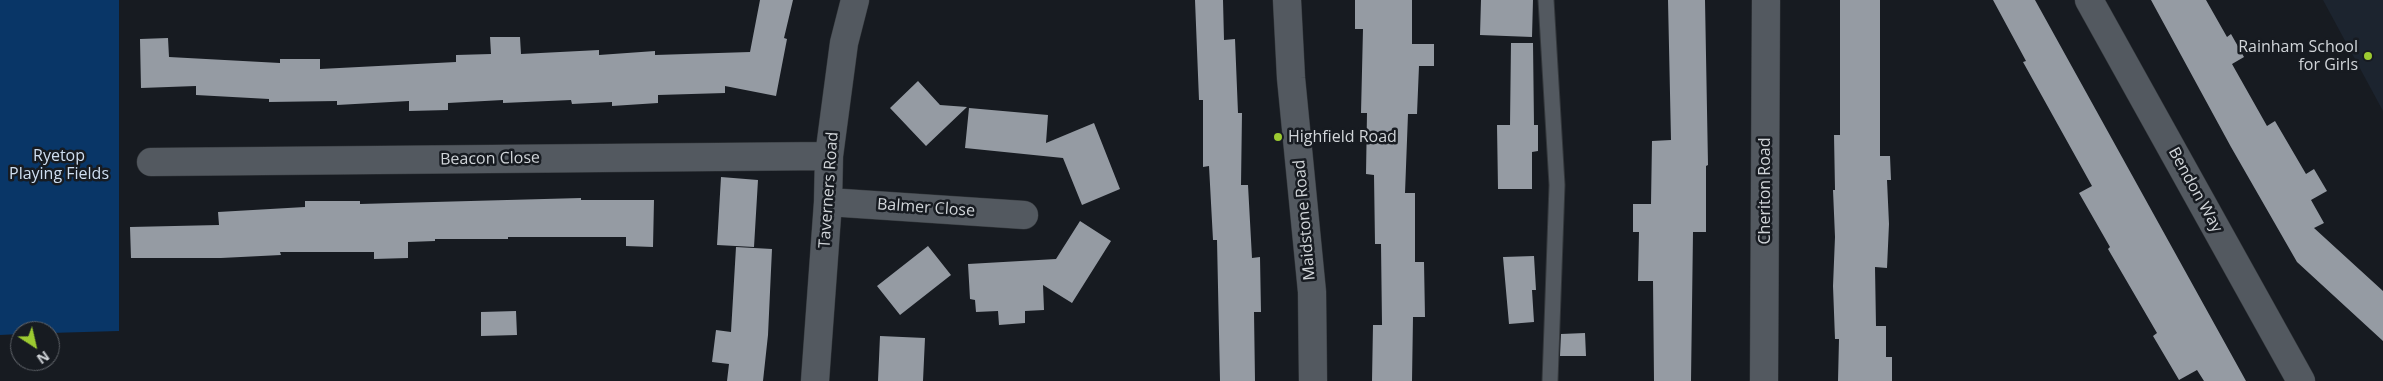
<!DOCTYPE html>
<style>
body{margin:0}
#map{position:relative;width:2383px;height:381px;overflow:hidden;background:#171b21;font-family:"Open Sans",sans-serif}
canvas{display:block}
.north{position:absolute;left:10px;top:321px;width:50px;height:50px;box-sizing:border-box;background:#171b21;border:1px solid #61656b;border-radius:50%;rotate:145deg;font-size:14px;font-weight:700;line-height:20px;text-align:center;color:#d1d5d9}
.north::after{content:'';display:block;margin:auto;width:18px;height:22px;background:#9cca31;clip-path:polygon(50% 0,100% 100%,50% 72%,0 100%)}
</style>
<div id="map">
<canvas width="2383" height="381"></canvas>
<div class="north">N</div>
</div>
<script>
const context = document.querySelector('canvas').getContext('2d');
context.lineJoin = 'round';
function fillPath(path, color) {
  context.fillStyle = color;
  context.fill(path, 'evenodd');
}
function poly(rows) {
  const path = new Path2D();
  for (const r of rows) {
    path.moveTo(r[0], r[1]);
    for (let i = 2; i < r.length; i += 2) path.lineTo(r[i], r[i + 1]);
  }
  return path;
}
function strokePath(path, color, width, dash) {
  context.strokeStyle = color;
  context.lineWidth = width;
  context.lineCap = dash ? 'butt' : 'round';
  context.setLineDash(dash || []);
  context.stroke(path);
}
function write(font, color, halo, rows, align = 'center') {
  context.font = font + ' "Open Sans",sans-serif';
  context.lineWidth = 5;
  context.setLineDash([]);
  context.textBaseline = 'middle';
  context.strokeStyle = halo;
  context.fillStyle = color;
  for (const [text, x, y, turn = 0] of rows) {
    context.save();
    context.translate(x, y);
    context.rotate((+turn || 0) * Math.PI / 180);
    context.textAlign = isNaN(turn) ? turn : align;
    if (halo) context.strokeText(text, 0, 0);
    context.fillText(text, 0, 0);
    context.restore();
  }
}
fillPath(poly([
 [2323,0,2383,0,2383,111]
]), '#1c242f');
fillPath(poly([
 [0,0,119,0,119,331,50,333,50,331,20,331,20,334,0,335]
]), '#093667');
fillPath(poly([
 [760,0,793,0,784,38,787,39,776,96,725,86,725,93,658,95,658,103,612,106,612,102,572,104,571,100,503,103,503,100,448,103,448,110,409,111,409,101,337,105,337,101,269,102,269,99,196,95,196,86,141,88,140,39,168,38,169,57,280,63,280,59,320,59,320,69,456,62,456,55,491,54,490,37,520,37,521,54,599,50,599,55,655,51,655,55,750,52],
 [1195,0,1223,0,1224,40,1235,39,1238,113,1242,113,1241,185,1248,185,1252,258,1260,257,1261,312,1254,312,1255,381,1220,381,1217,240,1213,240,1209,166,1203,167,1203,100,1199,100],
 [1355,0,1412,0,1412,44,1434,44,1434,66,1419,66,1417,114,1408,114,1405,193,1415,193,1415,262,1424,262,1425,317,1413,317,1412,381,1372,381,1373,325,1382,325,1381,244,1375,244,1374,175,1366,174,1367,113,1361,113,1363,29,1355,29],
 [1481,0,1533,0,1532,37,1480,35],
 [1668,0,1705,0,1708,165,1706,166,1706,232,1693,232,1691,381,1654,381,1653,281,1638,281,1639,232,1633,232,1633,204,1651,204,1652,141,1671,140],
 [1840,0,1880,0,1880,156,1890,156,1891,180,1887,180,1889,224,1887,268,1875,267,1876,326,1886,326,1886,357,1892,357,1892,381,1838,381,1839,339,1835,339,1833,286,1835,237,1833,190,1835,190,1834,135,1840,135],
 [1993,0,2035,0,2246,381,2204,381,2197,370,2179,380,2153,336,2157,333,2108,249,2110,247,2079,193,2092,186,2023,62,2026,61],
 [2151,0,2206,0,2227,37,2231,34,2244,57,2232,64,2267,126,2275,121,2306,174,2314,169,2327,191,2311,200,2324,223,2314,228,2383,291,2383,341,2297,262,2231,147],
 [1511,43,1533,43,1534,125,1538,125,1538,151,1532,152,1532,189,1498,189,1497,125,1510,125],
 [918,81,940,105,967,107,926,146,890,108],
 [969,108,1048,115,1046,143,1094,123,1120,189,1082,205,1063,158,965,148],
 [721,177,758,180,754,247,717,245],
 [581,198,581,200,654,200,653,247,626,246,626,237,508,237,508,239,435,239,435,241,408,242,408,258,374,259,374,252,280,252,281,255,221,258,131,258,130,227,219,225,218,212,305,207,305,201,360,201,360,204],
 [1080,221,1111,241,1072,303,1043,285,1044,310,1025,311,1025,323,999,325,998,311,976,312,975,300,970,299,968,264,1056,259],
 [928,246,951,275,900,315,877,286],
 [736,247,772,249,768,335,763,381,727,381,729,364,712,362,716,330,731,332],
 [1534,256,1536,290,1532,290,1534,322,1509,324,1503,257],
 [516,311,517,335,481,336,481,312],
 [1585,333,1586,356,1560,356,1561,334],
 [880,336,925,338,923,381,878,381]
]), '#959ba3');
const service = poly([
 [1546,0,1557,185,1550,381]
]);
const minor = poly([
 [2089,0,2301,381],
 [151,162,829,156],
 [828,202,1024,215],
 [815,381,828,202,829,156,844,43,855,0],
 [1764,381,1766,0]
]);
const tertiary = poly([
 [1287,0,1291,78,1312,292,1313,381]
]);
strokePath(service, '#34383c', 17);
strokePath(minor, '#34383c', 29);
strokePath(tertiary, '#34383c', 29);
strokePath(service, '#535960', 15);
strokePath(minor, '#535960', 28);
strokePath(tertiary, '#535960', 28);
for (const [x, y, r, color] of [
 [2368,56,5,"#9cca31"],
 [1278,137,5,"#9cca31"]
]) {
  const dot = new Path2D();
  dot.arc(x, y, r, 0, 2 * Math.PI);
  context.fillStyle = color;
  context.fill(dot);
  strokePath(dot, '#171b21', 2);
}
write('16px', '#d1d5d9', '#171b21', [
 ["Rainham School",2358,47],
 ["for Girls",2358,65],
 ["Highfield Road",1288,137,"left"]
], 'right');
write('16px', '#cfdef0', '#171b21', [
 ["Ryetop",59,156],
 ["Playing Fields",59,174]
]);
write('16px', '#d1d5d9', '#171b21', [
 ["Beacon Close",490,159,-1],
 ["Taverners Road",829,190,-86],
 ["Bendon Way",2195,190,61],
 ["Cheriton Road",1765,191,-90],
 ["Balmer Close",926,208,4],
 ["Maidstone Road",1305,220,-95]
]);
</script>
